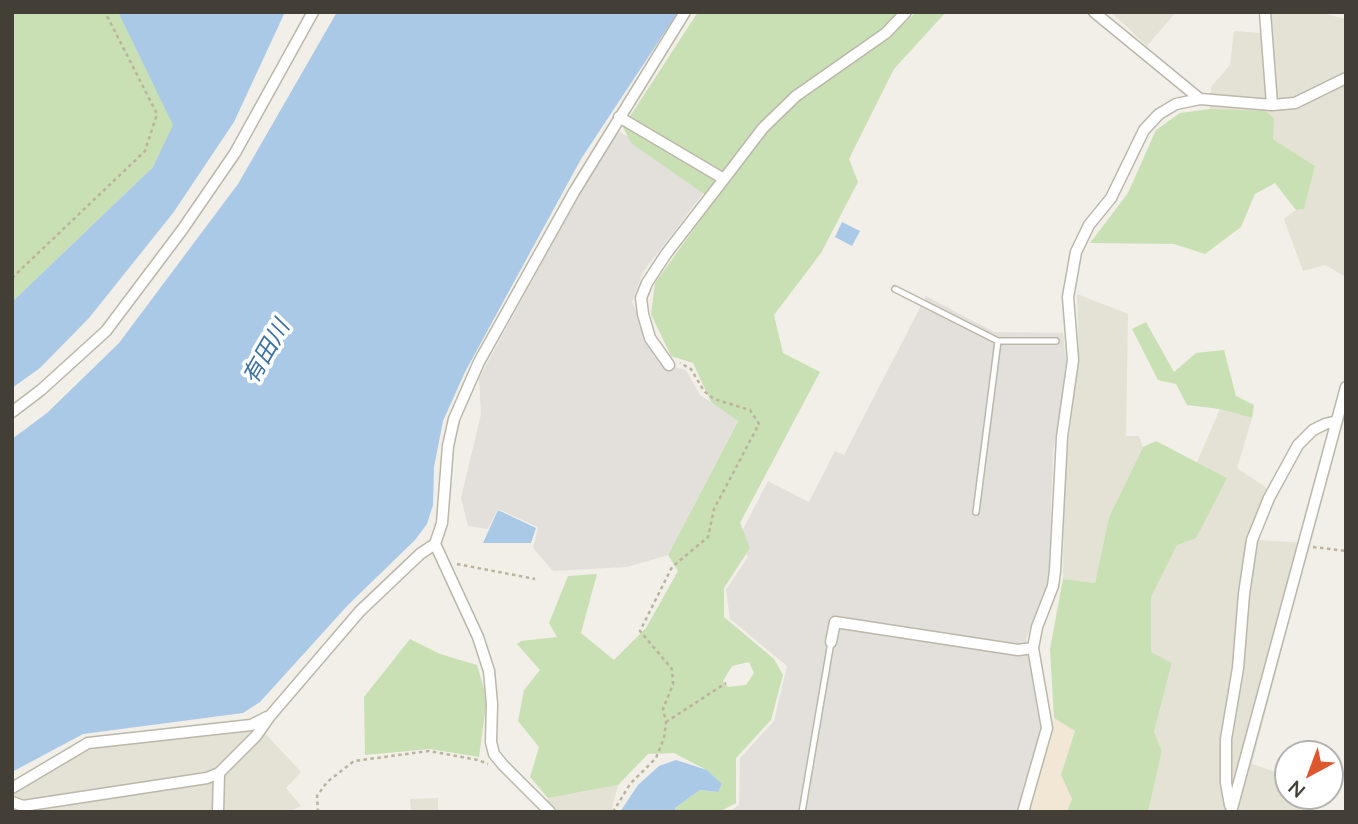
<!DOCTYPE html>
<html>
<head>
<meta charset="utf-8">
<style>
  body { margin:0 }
  #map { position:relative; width:1358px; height:824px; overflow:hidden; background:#f1efe7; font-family:Lato,sans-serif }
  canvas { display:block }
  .frame { position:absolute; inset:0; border:14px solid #433f36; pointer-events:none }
  .north { position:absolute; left:1274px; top:740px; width:70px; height:70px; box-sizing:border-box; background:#fff; border:2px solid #b4b2af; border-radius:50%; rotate:221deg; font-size:19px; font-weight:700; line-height:28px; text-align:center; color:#433f36 }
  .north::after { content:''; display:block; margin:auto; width:24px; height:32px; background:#df572f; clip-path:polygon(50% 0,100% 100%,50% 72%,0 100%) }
</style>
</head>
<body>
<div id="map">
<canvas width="1358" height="824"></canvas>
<div class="frame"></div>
<div class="north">N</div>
</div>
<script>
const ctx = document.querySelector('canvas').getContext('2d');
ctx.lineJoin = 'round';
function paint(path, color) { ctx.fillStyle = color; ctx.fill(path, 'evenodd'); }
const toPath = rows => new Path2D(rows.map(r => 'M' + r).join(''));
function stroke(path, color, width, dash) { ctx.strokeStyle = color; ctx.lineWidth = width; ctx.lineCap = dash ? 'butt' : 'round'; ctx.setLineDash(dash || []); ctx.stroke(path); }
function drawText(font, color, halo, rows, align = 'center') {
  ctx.font = font + ' Lato,"Noto Sans JP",sans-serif'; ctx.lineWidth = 7; ctx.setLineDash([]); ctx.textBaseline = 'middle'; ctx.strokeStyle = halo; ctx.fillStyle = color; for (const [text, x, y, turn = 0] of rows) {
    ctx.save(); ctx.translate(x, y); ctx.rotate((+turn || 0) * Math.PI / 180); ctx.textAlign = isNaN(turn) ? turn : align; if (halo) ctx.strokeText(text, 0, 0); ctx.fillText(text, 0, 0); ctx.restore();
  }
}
const residential = toPath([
  [1114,12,1176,12,1147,46,1113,14],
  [1261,12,1317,12,1346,19,1346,277,1325,265,1303,271,1284,219,1296,210,1304,209,1315,166,1273,139,1265,112,1210,109,1211,87,1230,65,1234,31,1261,33],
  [1077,294,1128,314,1126,436,1139,436,1143,447,1109,517,1095,583,1063,579,1064,481,1079,354],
  [1220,409,1252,418,1237,468,1274,493,1257,540,1309,543,1252,764,1288,776,1288,796,1301,796,1300,812,1148,812,1162,751,1154,732,1172,664,1151,652,1151,597,1177,545,1227,478,1197,462],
  [261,729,301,772,286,788,301,806,289,812,12,812,12,790,93,746],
  [618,785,611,812,541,812,548,798],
  [438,798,438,812,411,812,410,799]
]);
const commercial = toPath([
  [1054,718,1075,731,1061,775,1072,799,1067,812,1026,812]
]);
const industrial = toPath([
  [618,131,711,183,643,272,632,302,659,363,686,370,700,395,738,420,668,555,627,567,553,571,533,548,538,527,498,509,488,529,468,526,461,498,481,414,479,378,582,190],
  [926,296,994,332,1063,333,1067,369,1053,452,1049,580,1026,639,1044,726,1019,812,728,812,739,805,740,758,774,721,787,666,730,619,726,590,748,557,740,535,768,481,809,502,835,451,844,455]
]);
const green = toPath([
  [12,12,118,12,174,125,153,167,12,302],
  [698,12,894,12,904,24,916,12,946,12,894,69,849,159,858,182,821,253,774,315,783,353,820,372,740,523,750,548,724,588,724,617,774,659,783,675,771,720,736,758,736,803,719,812,675,812,675,808,700,790,718,792,722,784,707,770,674,753,648,754,618,785,548,798,530,777,539,747,518,721,524,690,540,670,517,644,521,641,557,637,549,623,568,576,597,574,581,633,614,660,646,628,678,571,668,555,738,421,711,402,693,363,671,356,651,314,655,283,714,201,631,143,623,127],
  [749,662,754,673,746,685,728,687,723,681,732,666],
  [1210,109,1265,111,1274,118,1273,139,1315,166,1304,209,1296,210,1275,183,1255,194,1241,227,1205,254,1174,244,1090,243,1128,193,1156,130,1180,113],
  [1146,322,1174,372,1196,353,1224,350,1236,396,1254,405,1252,418,1220,409,1187,405,1176,384,1158,380,1132,329],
  [1156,441,1227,478,1196,538,1177,545,1151,597,1151,652,1172,663,1154,732,1162,751,1148,812,1067,812,1072,799,1061,775,1075,731,1054,718,1050,649,1063,579,1095,583,1109,517,1143,447],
  [410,639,440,654,477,665,487,699,479,757,430,749,365,755,364,697]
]);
const water = toPath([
  [118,12,285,12,234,122,173,213,89,318,40,368,12,388,12,302,153,167,173,125],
  [337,12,678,12,581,159,465,372,443,421,434,467,433,505,427,524,415,540,348,605,260,702,243,713,83,734,12,772,12,439,47,413,119,343,238,184],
  [842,222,860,231,852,246,835,237],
  [498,510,536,528,531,543,483,543],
  [676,760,707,770,722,784,718,792,700,790,675,808,675,812,620,812,638,785,659,766]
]);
const path = toPath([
  [12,278,145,151,157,114,105,12],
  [1313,547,1346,551],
  [457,564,535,579],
  [666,722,726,683],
  [318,812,317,796,327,782,354,761,429,751,478,760,488,764],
  [613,812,630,784,656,758,664,738,666,722,663,709,673,684,672,669,640,631,672,567,708,537,714,509,759,424,750,410,714,399,704,391,691,369,680,363]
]);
const service = toPath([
  [895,289,998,341,1056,341],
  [976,512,998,341],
  [802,812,831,642]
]);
const minor = toPath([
  [1094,12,1200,99,1272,105,1295,103,1346,78],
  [1265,12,1272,105],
  [619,117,724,179,763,128,796,96,886,33,906,12],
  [669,365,650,338,643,314,641,298,647,283,666,254,724,179],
  [12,412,41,390,106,331,182,230,235,153,313,12],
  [435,544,478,637,489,671,492,704,491,742,494,754,503,765,550,812],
  [831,642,835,622,1018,650,1033,648],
  [12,788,88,743,251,725,267,717],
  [12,802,23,806,207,778,219,773,256,736,270,716,360,611,420,554,435,544,442,523,448,446,454,419,479,362,574,192,685,12],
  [1230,805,1226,783,1226,739,1238,668,1244,594,1252,540,1269,498,1298,445,1313,430,1325,424,1337,421],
  [218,812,219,773],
  [1023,812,1047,728,1033,648,1037,627,1053,586,1055,571,1062,437,1073,360,1068,297,1076,252,1089,225,1111,198,1144,130,1159,114,1176,104,1200,99],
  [1231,812,1346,387]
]);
const waterNames = [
  ["有田川",266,352,-60]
];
paint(residential, '#e4e1d5');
paint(commercial, '#f1e7d4');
paint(industrial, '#e3e0db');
paint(green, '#c9e0b4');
paint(water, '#aac9e7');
stroke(service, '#bbb7aa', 8);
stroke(minor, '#bbb7aa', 13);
stroke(path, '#bbb39d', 2.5, [3.5, 3.5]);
stroke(service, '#fff', 5);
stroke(minor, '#fff', 10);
drawText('italic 23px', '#3d70a1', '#fff', waterNames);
</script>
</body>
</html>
